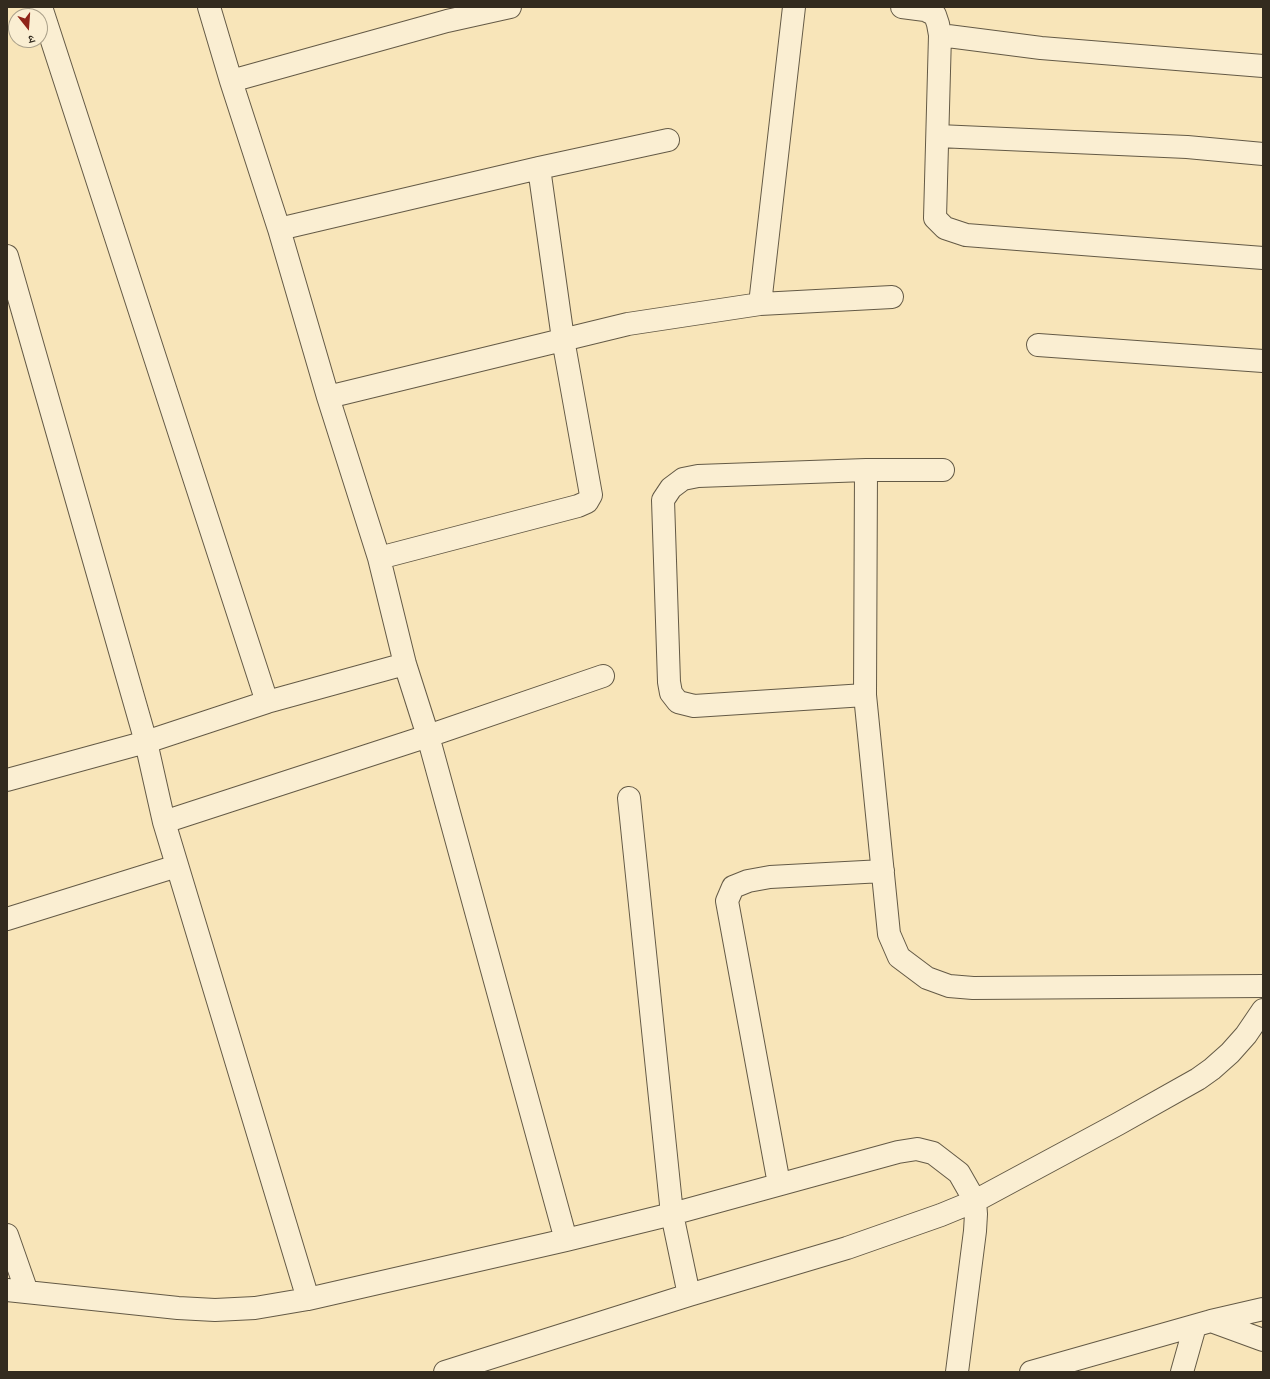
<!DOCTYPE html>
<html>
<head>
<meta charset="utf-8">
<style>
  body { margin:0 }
  #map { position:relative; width:1270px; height:1379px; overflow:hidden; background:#f8e5b9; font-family:Cardo,"Noto Serif Devanagari",serif }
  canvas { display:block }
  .frame { position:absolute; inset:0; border:8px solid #332b1f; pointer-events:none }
  .north { position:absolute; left:8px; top:8px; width:40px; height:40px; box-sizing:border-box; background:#faeed2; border:1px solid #aaa08a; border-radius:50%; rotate:163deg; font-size:11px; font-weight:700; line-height:16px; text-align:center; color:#332b1f }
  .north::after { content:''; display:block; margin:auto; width:14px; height:18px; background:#8f2418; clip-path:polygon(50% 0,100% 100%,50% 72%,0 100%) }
</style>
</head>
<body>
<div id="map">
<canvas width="1270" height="1379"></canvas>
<div class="frame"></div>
<div class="north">उ</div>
</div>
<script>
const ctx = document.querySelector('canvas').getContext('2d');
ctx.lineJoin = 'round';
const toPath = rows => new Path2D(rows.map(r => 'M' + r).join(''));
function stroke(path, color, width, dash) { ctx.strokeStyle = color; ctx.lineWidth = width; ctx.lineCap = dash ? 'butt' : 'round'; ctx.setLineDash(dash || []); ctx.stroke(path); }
const minor = toPath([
  [41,7,267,702],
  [209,7,231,81,279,229,328,397,379,558,405,664,428,736,566,1240],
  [902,7,925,10,935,15,938,24,940,35,935,218,945,228,966,235,1263,258],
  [940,35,1041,48,1263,66],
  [231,81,447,21,510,7],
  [938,136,1187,147,1263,154],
  [279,229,539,168,668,140],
  [7,256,146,742,164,822,308,1299],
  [760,304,794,7],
  [1038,345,1263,361],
  [328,397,628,324,760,304,892,297],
  [866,470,865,695,889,934,899,957,927,978,949,986,973,988,1263,986],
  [379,558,578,506,587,502,591,495,563,339,539,168],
  [865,695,694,706,678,702,671,693,669,682,663,500,671,488,683,479,698,476,866,470,943,470],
  [7,780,146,742,267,702,405,664],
  [629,798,672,1214,689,1295],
  [164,822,428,736,603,676],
  [7,919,177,866],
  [779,1184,727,901,733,887,748,881,770,877,883,871],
  [7,1235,27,1292],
  [7,1290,178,1308,215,1310,255,1308,308,1299,566,1240,672,1214,898,1152,917,1149,933,1153,959,1173,975,1201,976,1214,975,1231,957,1372],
  [1211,1321,1263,1340],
  [445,1372,689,1295,847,1248,941,1215,975,1201,1118,1124,1198,1079,1212,1069,1230,1053,1246,1035,1263,1010],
  [1031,1372,1211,1321,1263,1309],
  [1182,1372,1195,1326]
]);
stroke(minor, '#645a46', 24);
stroke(minor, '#faeed2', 22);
</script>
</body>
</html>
